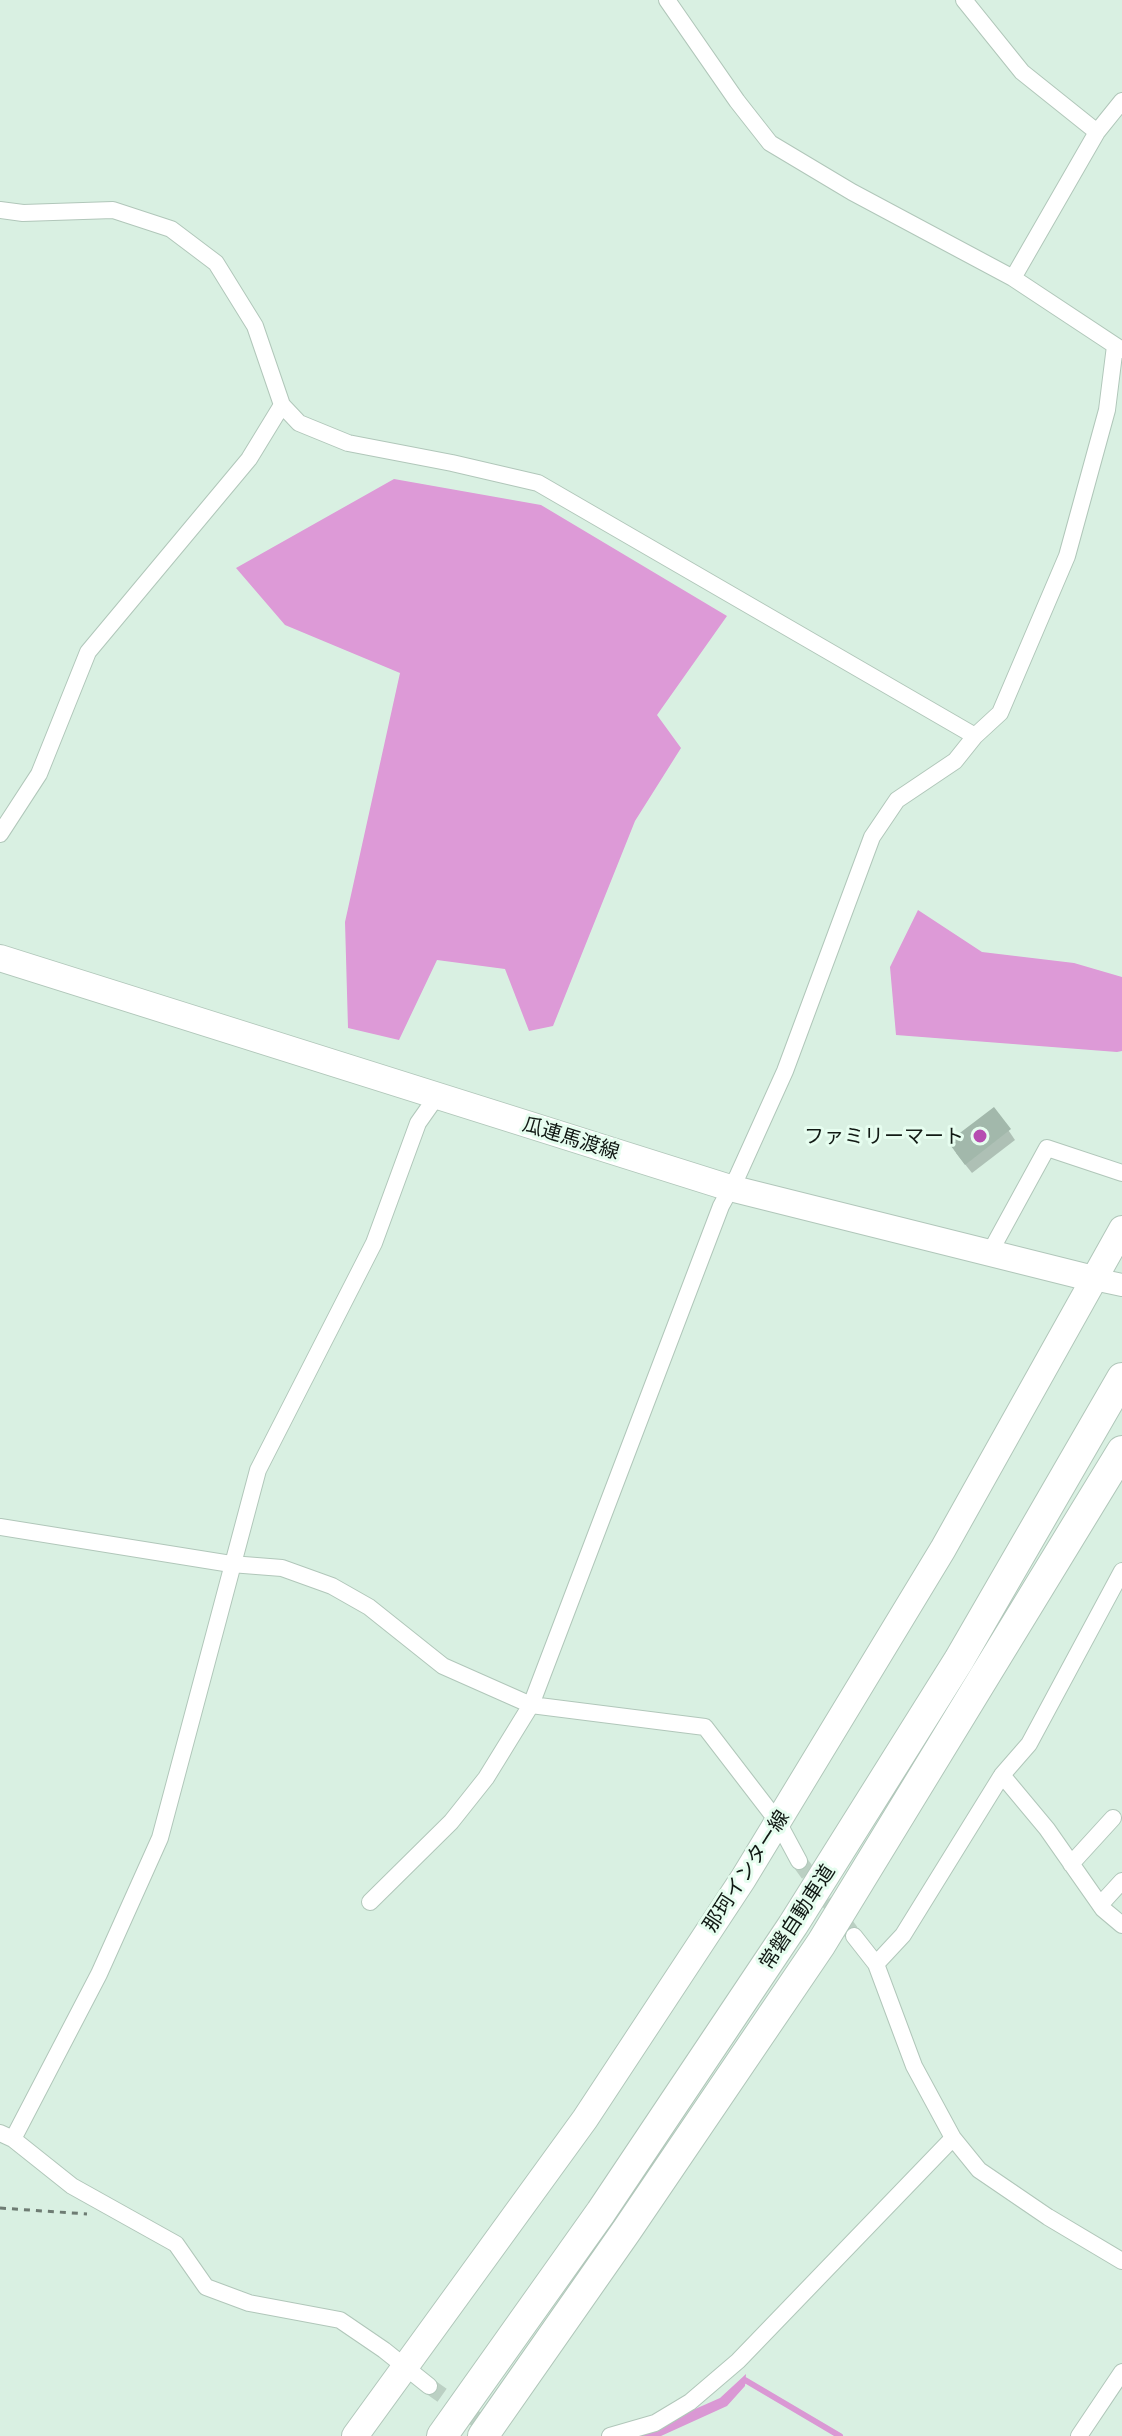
<!DOCTYPE html>
<html>
<head>
<meta charset="utf-8">
<style>
  body { margin:0 }
  canvas { display:block; background:#d9f0e2 }
</style>
</head>
<body>
<canvas width="1122" height="2436"></canvas>
<script>
const ctx = document.querySelector('canvas').getContext('2d');
ctx.lineJoin = 'round';
function paint(path, color) { ctx.fillStyle = color; ctx.fill(path, 'evenodd'); }
const toPath = rows => new Path2D(rows.map(r => 'M' + r).join(''));
function stroke(path, color, width, dash) { ctx.strokeStyle = color; ctx.lineWidth = width; ctx.lineCap = dash ? 'butt' : 'round'; ctx.setLineDash(dash || []); ctx.stroke(path); }
function drawText(font, color, halo, rows, align = 'center') {
  ctx.font = font + ' Barlow,"Noto Sans JP",sans-serif'; ctx.lineWidth = 6; ctx.setLineDash([]); ctx.textBaseline = 'middle'; ctx.strokeStyle = halo; ctx.fillStyle = color; for (const [text, x, y, turn = 0] of rows) {
    ctx.save(); ctx.translate(x, y); ctx.rotate((+turn || 0) * Math.PI / 180); ctx.textAlign = isNaN(turn) ? turn : align; if (halo) ctx.strokeText(text, 0, 0); ctx.fillText(text, 0, 0); ctx.restore();
  }
}
const forest = toPath([
  [394,479,541,505,727,616,657,715,681,748,635,821,553,1026,529,1031,505,969,437,960,399,1040,348,1028,345,922,400,673,285,625,236,568],
  [918,910,982,952,1074,963,1122,977,1122,1051,1117,1052,896,1035,890,967]
]);
const water = toPath([
  [746,2374,745,2386,727,2406,661,2436,634,2436,720,2398]
]);
const shadow = toPath([
  [994,1109,1015,1140,972,1173,956,1153]
]);
const stream = toPath([
  [741,2384,745,2380,840,2436]
]);
const building = toPath([
  [994,1107,1011,1129,965,1165,948,1142]
]);
const minorTunnel = toPath([
  [799,1861,854,1936],
  [429,2386,493,2431]
]);
const path = toPath([
  [0,2208,87,2214]
]);
const minor = toPath([
  [667,0,737,101,770,143,852,192,1013,278,1122,350],
  [964,0,1022,72,1097,132],
  [0,210,23,213,113,210,171,229,216,263,255,326,282,405,299,423,348,443,452,463,538,483,975,736],
  [1013,278,1097,132,1122,101],
  [0,834,39,774,88,652,249,459,282,405],
  [989,1254,1047,1148,1122,1173],
  [0,1527,231,1564,282,1568,332,1586,369,1607,443,1666,531,1705,705,1727,778,1822,799,1861],
  [1002,1775,1047,1829,1103,1909,1122,1925],
  [1071,1864,1113,1818],
  [370,1902,451,1822,486,1778,531,1705,721,1206,738,1175,785,1071,872,837,897,800,955,761,975,736,1000,713,1067,556,1107,410,1115,346],
  [1100,1905,1122,1881],
  [854,1936,876,1964,914,2066,953,2138,979,2170,1048,2217,1122,2261],
  [876,1964,903,1935,1002,1775,1029,1744,1122,1571],
  [0,2133,13,2139,72,2186,176,2244,206,2287,249,2303,340,2320,384,2350,429,2386],
  [13,2139,99,1974,160,1838,258,1470,374,1243,418,1123,437,1096],
  [610,2436,655,2423,690,2402,738,2361,953,2138],
  [1079,2436,1122,2372]
]);
const tertiary = toPath([
  [1094,1279,1122,1285]
]);
const primary = toPath([
  [0,958,730,1188,1094,1279],
  [355,2436,585,2119,743,1879,943,1549,1122,1229]
]);
const motorway = toPath([
  [442,2436,601,2212,793,1925,959,1660,1122,1378],
  [483,2436,627,2230,821,1944,1122,1451]
]);
const markers = [
  [980,1136,8,"#b64eb1"]
];
const poiNames = [
  ["ファミリーマート",964,1136]
];
const streetNames = [
  ["瓜連馬渡線",571,1138,17],
  ["那珂インター線",746,1871,-57],
  ["常磐自動車道",797,1917,-57]
];
paint(forest, '#dd9ad7');
paint(water, '#da98d4');
paint(shadow, '#0003');
stroke(stream, '#da98d4', 6);
paint(building, '#a2b8ab');
stroke(minorTunnel, '#bbd0c3', 16, [16, 8]);
stroke(minor, '#b1c7ba', 18);
stroke(tertiary, '#b1c7ba', 24);
stroke(primary, '#b1c7ba', 28);
stroke(motorway, '#b1c7ba', 32);
stroke(path, '#6e7c73', 3, [6, 6]);
stroke(minor, '#fff', 16);
stroke(tertiary, '#fff', 22);
stroke(primary, '#fff', 26);
stroke(motorway, '#fff', 30);
for (const [x, y, r, color] of markers) { const dot = new Path2D(); dot.arc(x, y, r, 0, 2 * Math.PI); ctx.fillStyle = color; ctx.fill(dot); stroke(dot, '#e6fdef', 3); }
drawText('20px', '#111914', '#e6fdef', poiNames, 'right');
drawText('20px', '#111914', '#e6fdef', streetNames);
</script>
</body>
</html>
